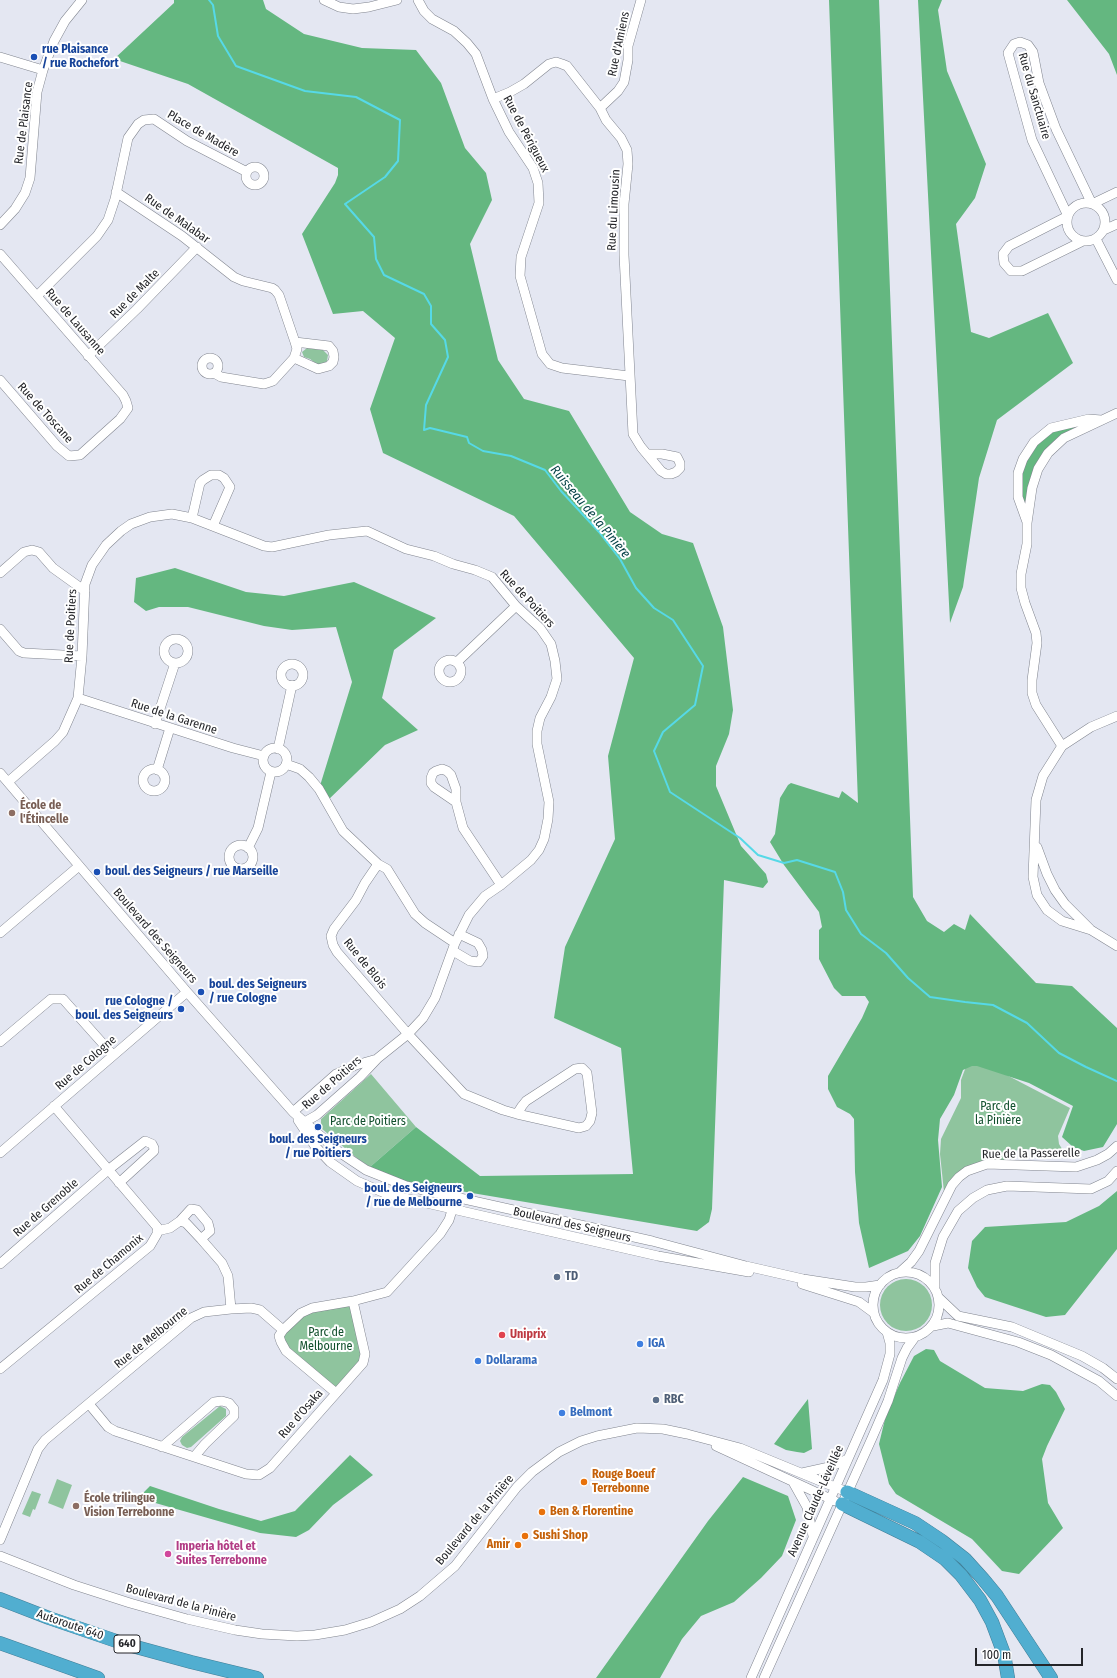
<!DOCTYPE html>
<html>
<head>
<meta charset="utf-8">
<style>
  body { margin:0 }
  #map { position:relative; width:1117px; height:1678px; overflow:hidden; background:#e4e7f2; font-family:"Fira Sans Condensed",sans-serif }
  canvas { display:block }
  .scale { position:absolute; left:975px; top:1648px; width:108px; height:18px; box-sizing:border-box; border:2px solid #242529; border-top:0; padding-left:5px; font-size:12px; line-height:14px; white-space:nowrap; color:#242529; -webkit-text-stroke:3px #fff; paint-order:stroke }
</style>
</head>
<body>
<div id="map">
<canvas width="1117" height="1678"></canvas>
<div class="scale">100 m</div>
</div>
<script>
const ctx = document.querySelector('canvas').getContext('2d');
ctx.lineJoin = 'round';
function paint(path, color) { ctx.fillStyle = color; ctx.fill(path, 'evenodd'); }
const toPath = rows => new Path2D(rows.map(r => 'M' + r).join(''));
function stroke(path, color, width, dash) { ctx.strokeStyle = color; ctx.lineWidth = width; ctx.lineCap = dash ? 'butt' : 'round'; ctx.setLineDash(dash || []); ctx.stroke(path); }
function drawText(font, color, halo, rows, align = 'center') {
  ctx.font = font + ' "Fira Sans Condensed",sans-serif'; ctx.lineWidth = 4; ctx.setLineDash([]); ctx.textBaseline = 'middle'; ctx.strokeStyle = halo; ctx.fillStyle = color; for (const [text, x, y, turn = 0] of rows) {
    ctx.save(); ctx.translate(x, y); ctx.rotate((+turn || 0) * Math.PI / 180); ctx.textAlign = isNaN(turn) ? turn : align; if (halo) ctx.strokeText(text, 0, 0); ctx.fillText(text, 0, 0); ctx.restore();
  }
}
const green = toPath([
  [307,348,323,350,328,355,327,361,325,364,318,365,310,359,304,357,302,352],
  [970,1056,1070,1108,1058,1136,1059,1144,1064,1152,1059,1151,1022,1149,1017,1150,1004,1161,979,1162,961,1171,944,1192,940,1154,941,1139,961,1098,961,1080],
  [371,1074,416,1127,370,1167,358,1159,321,1128,321,1119],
  '880 1305a26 26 0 1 1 52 0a26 26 0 1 1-52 0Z',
  [353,1301,365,1354,336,1393,281,1342,283,1330,301,1313],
  [220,1406,226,1409,226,1416,191,1447,187,1448,182,1445,180,1441,182,1437],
  [57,1479,72,1485,63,1509,48,1503],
  [32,1491,41,1494,35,1510,33,1509,30,1517,22,1514]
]);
const forest = toPath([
  [174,0,263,0,266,9,304,34,362,48,416,50,441,83,465,148,486,173,492,200,470,244,498,360,524,399,569,411,630,512,662,534,693,543,723,627,733,710,729,734,716,766,716,786,741,846,766,874,768,882,763,888,724,880,712,1209,709,1222,697,1231,401,1181,370,1167,416,1127,480,1176,633,1174,621,1048,554,1018,565,947,615,839,608,756,634,658,514,516,383,453,370,409,395,338,363,311,333,314,302,234,335,183,338,175,338,168,188,84,114,59,174,3],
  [829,0,879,0,913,897,927,921,944,932,954,924,965,930,970,914,1036,983,1072,986,1117,1028,1117,1124,1103,1147,1084,1151,1073,1147,1062,1137,1073,1106,1029,1083,977,1066,972,1066,963,1070,954,1095,940,1119,938,1140,942,1187,920,1236,908,1251,869,1268,859,1223,855,1172,854,1119,850,1114,837,1107,828,1089,828,1076,862,1018,869,1002,865,996,842,996,834,988,819,959,819,930,822,927,819,912,784,865,770,842,775,834,780,798,788,785,791,783,839,798,842,791,858,803],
  [918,0,942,0,938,10,947,71,986,164,975,198,956,224,971,332,989,338,1048,313,1073,363,997,420,979,478,963,587,950,623],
  [1067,0,1117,0,1117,75,1109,54],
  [1089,419,1064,438,1038,469,1027,523,1018,497,1023,459,1051,428],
  [175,568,246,592,284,596,354,582,436,618,394,650,382,698,418,730,385,745,326,802,319,789,352,682,336,627,292,630,264,626,188,607,159,607,146,611,134,602,136,578],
  [1117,1191,1117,1249,1065,1315,1046,1317,985,1297,977,1287,968,1268,972,1241,985,1227,1066,1222,1099,1206],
  [926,1349,934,1350,940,1361,985,1388,1023,1391,1042,1384,1050,1385,1056,1392,1065,1409,1047,1446,1042,1459,1048,1503,1063,1528,1019,1574,1002,1571,972,1539,896,1494,889,1484,879,1444,886,1415,900,1383,914,1356],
  [808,1399,812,1449,804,1453,797,1452,786,1450,774,1444],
  [350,1455,373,1475,333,1505,309,1530,296,1537,260,1533,138,1498,150,1486,219,1509,261,1521,295,1511],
  [743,1477,788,1496,796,1520,782,1556,761,1578,734,1602,701,1616,682,1639,660,1678,596,1678,708,1521]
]);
const stream = toPath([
  [209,0,213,5,218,36,236,66,305,91,356,97,400,120,398,161,385,177,345,204,374,237,376,259,384,275,424,294,431,306,431,324,445,340,448,357,426,405,424,430,430,428,467,437,469,443,483,451,511,456,545,470,561,491,599,532,620,559,636,588,654,608,673,620,703,666,695,705,663,732,654,751,670,792,740,838,758,855,784,863,797,860,835,872,843,892,846,910,861,934,886,953,908,978,930,997,965,1002,993,1005,1027,1023,1059,1053,1086,1067,1117,1081]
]);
const minor = toPath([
  [324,0,339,7,353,9,369,7,397,0],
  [418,0,424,11,432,19,454,31,467,43,476,54,493,99,509,132,533,168,538,183,539,203,521,257,520,276,542,354,550,364,562,368,629,376],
  [0,57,43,70],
  [493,99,510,92,524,84,549,64,556,62,562,64,567,66,600,108,606,120,621,138,627,150,628,164,624,204,624,255,633,434,641,447,661,471,666,474,671,474,676,472,680,468,680,463,677,457,662,454,647,454],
  [600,108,618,91,624,82,628,60,628,46,641,0],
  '246 176a9 9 0 1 1 18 0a9 9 0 1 1-18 0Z',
  [116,192,182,236,234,277,243,281,272,288,275,290,279,295,295,342,297,349,294,358,273,381,264,384,221,377,214,373],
  '1067 222a19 19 0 1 1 38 0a19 19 0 1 1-38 0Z',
  [0,225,15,209,25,193,30,178,37,92,43,70,54,41,65,21,82,0],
  [1104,230,1117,224],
  [1096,239,1117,280],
  [1083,241,1022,271,1011,271,1004,263,1003,254,1009,246,1068,216,1032,140,1008,53,1014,44,1020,42,1028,45,1033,52,1039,83,1056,129,1092,204,1117,192],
  [0,254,123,395,126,401,128,408,120,419,80,455,69,456,57,446,0,380],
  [37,296,97,236,108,220,115,199,128,138,138,124,144,120,154,119,187,141,247,172],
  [88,356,137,309,197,247],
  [294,358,318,369,329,366,333,362,334,357,333,351,329,346,295,342],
  '202 366a8 8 0 1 1 16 0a8 8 0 1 1-16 0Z',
  [192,518,200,483,203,480,211,475,219,475,224,478,230,487,213,526],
  [1027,522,1018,497,1018,473,1023,459,1034,442,1051,428,1089,419,1101,420],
  [0,573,24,552,32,550,39,552,53,568,85,591],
  [0,629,19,651,24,653,82,656],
  '164 651a12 12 0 1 1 24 0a12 12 0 1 1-24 0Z',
  '439 671a11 11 0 1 1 22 0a11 11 0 1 1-22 0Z',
  [457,662,516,606],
  '281 675a11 11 0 1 1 22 0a11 11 0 1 1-22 0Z',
  [78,698,233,748,264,756],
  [1117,716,1091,727,1062,746,1043,776,1036,800,1033,877,1037,895,1047,910,1062,921,1091,930,1117,946],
  [155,724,175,663],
  [1062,746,1036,705,1032,693,1032,680,1037,643,1036,633,1025,603,1021,588,1021,574,1027,544,1027,523,1032,488,1038,469,1048,453,1064,438,1117,413],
  '263 760a12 12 0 1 1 24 0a12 12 0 1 1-24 0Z',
  [278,749,292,685],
  [286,764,300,769,309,777,319,789,343,831,378,864,387,869,415,914,425,923,455,943],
  '143 780a11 11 0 1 1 22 0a11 11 0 1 1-22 0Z',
  [157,770,170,728],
  [0,773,187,992,293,1112,339,1152,366,1170,406,1186,652,1241,746,1266,803,1279,855,1287,866,1287,880,1285],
  [8,782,55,741,63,732,78,698,82,656,85,584,92,565,106,545,121,531,131,524,150,517,172,514,192,518,264,546,272,547,329,535,367,531,406,549,434,556,453,564,475,570,492,577,516,606,540,628,551,644,555,661,557,679,551,697,540,718,537,731,537,744,549,802,548,819,544,839,539,850,531,860,501,885,485,896,469,915,455,943,435,998,423,1018,408,1034,378,1058,360,1077,317,1115,301,1124],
  [456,802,434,787,431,783,431,778,433,773,436,771,442,769,447,771,451,775,456,789,456,802,463,828,501,885],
  '229 857a12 12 0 1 1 24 0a12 12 0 1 1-24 0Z',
  [1037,847,1047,874,1055,890,1065,904,1090,929],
  [248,848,258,828,271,772],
  [378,864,365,883,356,900,334,929,331,936,333,945,337,952,408,1034,464,1094,503,1110,517,1114,579,1128,586,1126,590,1121,592,1113,587,1073,582,1068,575,1069,526,1101,522,1106,517,1114],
  [0,933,79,866],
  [453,951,470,961,479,962,483,956,482,950,478,943,459,934],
  [0,1042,51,999,63,999,113,1055],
  [293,1112,336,1074,356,1065,377,1059],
  [298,1120,315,1146,330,1162,357,1181,387,1194,658,1256,749,1272],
  [0,1153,187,992],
  [180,1221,191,1209,197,1210,208,1223,210,1231,201,1239],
  [157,1231,170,1228,180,1221,186,1223,201,1239,222,1263,228,1276,231,1309],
  [0,1264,108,1170,145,1141,152,1144,154,1148,154,1151,119,1183],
  '873 1305a33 33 0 1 1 66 0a33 33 0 1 1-66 0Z',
  [900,1272,911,1262,919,1251,952,1185,959,1177,967,1171,987,1164,1076,1167,1097,1160,1108,1154,1117,1146],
  [802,1284,859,1302,874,1313],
  [935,1287,935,1263,943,1237,958,1211,973,1198,987,1190,1007,1186,1091,1189,1108,1181,1117,1171],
  [939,1298,958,1316,1012,1327,1053,1344,1082,1356,1103,1368,1117,1379],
  [933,1326,948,1323,1018,1342,1051,1355,1099,1381,1117,1396],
  [283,1330,279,1336,281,1342,286,1351,336,1393],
  [0,1369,150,1246,157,1234,158,1228,153,1222,54,1106],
  [89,1404,108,1427,115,1431,246,1474,259,1475,270,1468,363,1363,365,1354,353,1301],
  [716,1446,835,1501],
  [162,1447,214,1402,222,1401,229,1403,234,1409,234,1416,205,1444,194,1457],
  [802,1473,829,1467,848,1459],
  [793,1482,807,1507,813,1536],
  [0,1540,38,1449,45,1440,191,1318,204,1312,231,1309,251,1308,260,1310,283,1330,301,1313,312,1308,353,1301,387,1292,440,1234,449,1220,456,1197],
  [0,1556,74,1585,130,1603,187,1619,235,1630,262,1634,297,1636,315,1635,345,1630,371,1622,400,1609,420,1596,455,1566,517,1487,532,1472,559,1452,581,1441,597,1436,637,1428,663,1429,687,1434,740,1448,847,1492],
  [751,1678,883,1380,890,1354,890,1343,887,1332],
  [764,1678,872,1438,888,1401,902,1358,907,1348,915,1337]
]);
const highway = toPath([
  [847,1492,915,1523,942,1541,965,1559,983,1579,997,1596,1051,1678],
  [842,1504,920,1542,945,1559,961,1575,980,1600,992,1622,1004,1654,1008,1678],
  [0,1599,49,1618,125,1644,191,1662,257,1678],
  [0,1643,98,1678]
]);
const markers = [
  [34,57,4,"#1a4fb4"],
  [12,813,4,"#8d6e63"],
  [97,872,4,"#1a4fb4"],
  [201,992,4,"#1a4fb4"],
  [181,1009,4,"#1a4fb4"],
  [318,1127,4,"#1a4fb4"],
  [470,1196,4,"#1a4fb4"],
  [557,1277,4,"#5c6f8a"],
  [502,1335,4,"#e0444e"],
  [640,1344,4,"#3f7fe0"],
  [478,1361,4,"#3f7fe0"],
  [656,1400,4,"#5c6f8a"],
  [562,1413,4,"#3f7fe0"],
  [584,1482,4,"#e8710a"],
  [76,1506,4,"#8d6e63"],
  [542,1512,4,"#e8710a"],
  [525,1536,4,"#e8710a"],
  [518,1545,4,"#e8710a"],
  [168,1554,4,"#d1479c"]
];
const shields = [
  [127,1644,26]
];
const shieldNames = [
  ["640",127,1644]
];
const streetNames = [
  ["Rue d'Amiens",619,44,-78],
  ["Rue du Sanctuaire",1034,96,74],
  ["Rue de Plaisance",24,123,-83],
  ["Place de Madère",203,134,30],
  ["Rue de Périgueux",526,134,62],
  ["Rue du Limousin",614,210,-87],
  ["Rue de Malabar",177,219,35],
  ["Rue de Malte",135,294,-45],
  ["Rue de Lausanne",75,322,49],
  ["Rue de Toscane",45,413,48],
  ["Rue de Poitiers",527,599,47],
  ["Rue de Poitiers",71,626,-87],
  ["Rue de la Garenne",174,717,18],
  ["Boulevard des Seigneurs",155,936,49],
  ["Rue de Blois",365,964,51],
  ["Rue de Cologne",86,1063,-41],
  ["Rue de Poitiers",332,1083,-41],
  ["Rue de la Passerelle",1031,1154,-1],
  ["Rue de Grenoble",46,1208,-41],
  ["Boulevard des Seigneurs",572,1225,13],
  ["Rue de Chamonix",109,1264,-40],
  ["Rue de Melbourne",151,1338,-39],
  ["Rue d'Osaka",301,1414,-49],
  ["Avenue Claude-Léveillée",816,1501,-66],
  ["Boulevard de la Pinière",475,1520,-50],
  ["Boulevard de la Pinière",181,1603,15],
  ["Autoroute 640",70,1625,19]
];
const transitNames = [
  ["rue Plaisance",42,50],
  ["/ rue Rochefort",42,64],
  ["boul. des Seigneurs / rue Marseille",105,872],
  ["boul. des Seigneurs",209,985],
  ["/ rue Cologne",209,999],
  ["rue Cologne /",173,1002,"right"],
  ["boul. des Seigneurs",173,1016,"right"],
  ["boul. des Seigneurs",318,1140,"center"],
  ["/ rue Poitiers",318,1154,"center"],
  ["boul. des Seigneurs",462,1189,"right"],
  ["/ rue de Melbourne",462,1203,"right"]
];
const educationNames = [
  ["École de",20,806],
  ["l'Étincelle",20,820],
  ["École trilingue",84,1499],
  ["Vision Terrebonne",84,1513]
];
const parkNames = [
  ["Parc de",998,1107],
  ["la Pinière",998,1121],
  ["Parc de Poitiers",368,1122],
  ["Parc de",326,1333],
  ["Melbourne",326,1347]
];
const serviceNames = [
  ["TD",565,1277],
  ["RBC",664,1400]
];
const healthNames = [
  ["Uniprix",510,1335]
];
const shopNames = [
  ["IGA",648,1344],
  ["Dollarama",486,1361],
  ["Belmont",570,1413]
];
const foodNames = [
  ["Rouge Boeuf",592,1475],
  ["Terrebonne",592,1489],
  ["Ben & Florentine",550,1512],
  ["Sushi Shop",533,1536],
  ["Amir",510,1545,"right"]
];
const hotelNames = [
  ["Imperia hôtel et",176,1547],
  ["Suites Terrebonne",176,1561]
];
const waterNames = [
  ["Ruisseau de la Pinière",590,512,50]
];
paint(green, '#8fc49e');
paint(forest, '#64b780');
stroke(stream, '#56d9e7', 2);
stroke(minor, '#81858f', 10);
stroke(highway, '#417e96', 14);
stroke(minor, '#fff', 9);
stroke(highway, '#51aed0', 13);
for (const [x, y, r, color] of markers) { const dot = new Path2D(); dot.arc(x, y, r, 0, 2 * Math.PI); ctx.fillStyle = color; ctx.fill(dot); stroke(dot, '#fff', 1.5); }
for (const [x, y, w] of shields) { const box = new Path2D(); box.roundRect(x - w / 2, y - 9, w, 18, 3); ctx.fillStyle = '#fff'; ctx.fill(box); stroke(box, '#242529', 1); }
drawText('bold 11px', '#242529', null, shieldNames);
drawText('12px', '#242529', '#fff', streetNames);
drawText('bold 12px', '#164399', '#fff', transitNames, 'left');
drawText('bold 12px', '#785e54', '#fff', educationNames, 'left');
drawText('12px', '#114f2c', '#fff', parkNames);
drawText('bold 12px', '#4e5e75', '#fff', serviceNames, 'left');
drawText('bold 12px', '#be3a42', '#fff', healthNames, 'left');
drawText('bold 12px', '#366cbe', '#fff', shopNames, 'left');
drawText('bold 12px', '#c56008', '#fff', foodNames, 'left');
drawText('bold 12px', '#b23c85', '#fff', hotelNames, 'left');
drawText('italic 13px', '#003e43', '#fff', waterNames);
</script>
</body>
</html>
